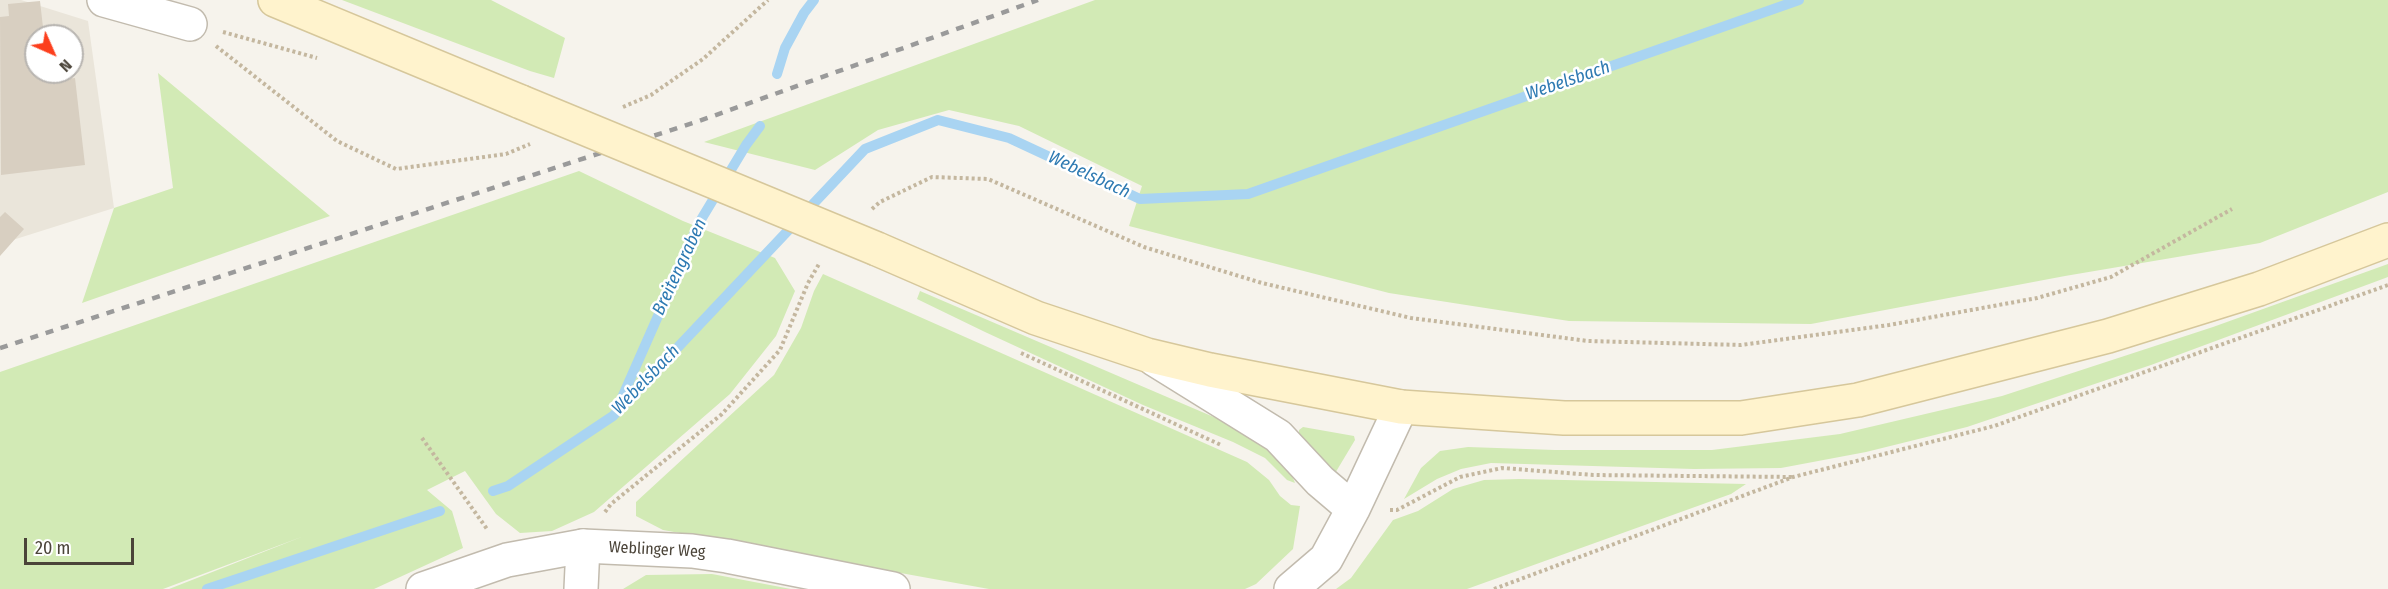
<!DOCTYPE html>
<html>
<head>
<meta charset="utf-8">
<style>
  body { margin:0 }
  #map { position:relative; width:2388px; height:589px; overflow:hidden; background:#f6f3ec; font-family:"Fira Sans Condensed",sans-serif }
  canvas { display:block }
  .north { position:absolute; left:24px; top:24px; width:60px; height:60px; box-sizing:border-box; background:#fff; border:2px solid #b7b4b0; border-radius:50%; rotate:135deg; font-size:16px; font-weight:700; line-height:24px; text-align:center; color:#4b4439 }
  .north::after { content:''; display:block; margin:auto; width:21px; height:27px; background:#fc3f1d; clip-path:polygon(50% 0,100% 100%,50% 72%,0 100%) }
  .scale { position:absolute; left:24px; top:538px; width:110px; height:27px; box-sizing:border-box; border:3px solid #4b4439; border-top:0; padding-left:8px; font-size:18px; line-height:21px; white-space:nowrap; color:#4b4439; -webkit-text-stroke:4px #fff; paint-order:stroke }
</style>
</head>
<body>
<div id="map">
<canvas width="2388" height="589"></canvas>
<div class="north">N</div>
<div class="scale">20 m</div>
</div>
<script>
const ctx = document.querySelector('canvas').getContext('2d');
ctx.lineJoin = 'round';
function paint(path, color) { ctx.fillStyle = color; ctx.fill(path, 'evenodd'); }
const toPath = rows => new Path2D(rows.map(r => 'M' + r).join(''));
function stroke(path, color, width, dash) { ctx.strokeStyle = color; ctx.lineWidth = width; ctx.lineCap = dash ? 'butt' : 'round'; ctx.setLineDash(dash || []); ctx.stroke(path); }
function drawText(font, color, halo, rows, align = 'center') {
  ctx.font = font + ' "Fira Sans Condensed",sans-serif'; ctx.lineWidth = 5; ctx.setLineDash([]); ctx.textBaseline = 'middle'; ctx.strokeStyle = halo; ctx.fillStyle = color; for (const [text, x, y, turn = 0] of rows) {
    ctx.save(); ctx.translate(x, y); ctx.rotate((+turn || 0) * Math.PI / 180); ctx.textAlign = isNaN(turn) ? turn : align; if (halo) ctx.strokeText(text, 0, 0); ctx.fillText(text, 0, 0); ctx.restore();
  }
}
const residential = toPath([
  [0,0,21,0,88,21,114,208,0,244],
  [36,36,72,36,72,72,36,72]
]);
const green = toPath([
  [342,0,491,0,565,38,554,78,530,71],
  [1095,0,2388,0,2388,192,2260,243,2065,276,1811,324,1569,321,1389,293,1129,226,1142,186,1019,126,949,110,878,130,815,170,704,142],
  [158,73,330,216,82,303,114,208,173,188],
  [579,171,683,221,775,258,795,291,776,336,730,394,594,512,552,531,520,533,496,514,465,471,427,490,452,511,463,548,374,589,169,589,304,536,163,589,0,589,0,372],
  [2388,264,2388,277,2151,365,1967,427,1866,452,1781,468,1694,469,1491,463,1461,469,1437,479,1404,499,1421,468,1440,451,1468,447,1555,450,1712,450,1840,434,2002,396,2213,327],
  [823,274,1247,462,1269,480,1280,496,1291,505,1300,506,1293,549,1256,584,1245,589,989,589,663,530,636,516,636,502,774,375,801,328,814,291],
  [920,291,1258,436,1291,473,1295,483,1287,480,1265,458,1233,442,1143,405,985,332,917,299],
  [1303,427,1354,436,1355,440,1331,480,1299,435,1299,430],
  [1519,479,1746,484,1731,494,1467,589,1336,589,1351,578,1393,520,1418,511,1453,489,1484,480],
  [712,574,791,589,623,589,646,575]
]);
const stream = toPath([
  [777,74,785,48,804,13,814,0],
  [617,409,699,223,746,145,760,126],
  [493,491,508,486,613,416,865,149,938,120,1009,138,1140,199,1248,194,1799,0],
  [207,589,440,511]
]);
const building = toPath([
  [40,1,44,36,36,36,36,72,48,72,49,81,75,78,85,165,1,175,0,17,9,16,8,4],
  [5,212,24,229,0,256,0,217]
]);
const path = toPath([
  [223,32,317,58],
  [216,46,337,141,396,169,506,154,530,144],
  [623,107,651,95,703,59,768,0],
  [872,209,880,202,932,177,988,179,1144,247,1262,283,1411,318,1588,341,1741,345,1889,325,2037,298,2111,277,2232,209],
  [1021,353,1221,445],
  [422,438,487,529],
  [1390,510,1397,510,1460,477,1502,468,1593,475,1793,477],
  [605,512,611,504,722,414,780,350,808,283,819,264],
  [1494,589,1793,477,1994,426,2388,285]
]);
const minor = toPath([
  [104,0,190,24],
  [581,589,583,546]
]);
const tertiary = toPath([
  [1154,359,1278,436,1320,481,1353,509],
  [423,589,507,560,583,546,692,551,727,556,893,589],
  [1291,589,1326,559,1353,509,1401,407]
]);
const secondary = toPath([
  [275,0,521,102],
  [877,249,1036,318,1147,355,1210,370,1401,407,1564,418,1741,418,1858,400,2108,336,2259,289,2388,240]
]);
const rail = toPath([
  [0,348,699,121,1038,0]
]);
const secondaryBridge = toPath([
  [521,102,877,249]
]);
const streetNames = [
  ["Weblinger Weg",657,550,3]
];
const waterNames = [
  ["Webelsbach",1568,81,-19],
  ["Webelsbach",1089,175,25],
  ["Breitengraben",680,267,-65],
  ["Webelsbach",646,380,-46]
];
paint(residential, '#eae5da');
paint(green, '#d2eab5');
stroke(stream, '#a9d4f2', 10);
paint(building, '#d8cfc1');
stroke(minor, '#c2bbae', 36);
stroke(tertiary, '#c2bbae', 36);
stroke(secondary, '#d6c79b', 36);
stroke(path, '#c4b79f', 4, [3, 3]);
stroke(minor, '#fff', 33);
stroke(tertiary, '#fff', 33);
stroke(secondary, '#fff3cd', 33);
stroke(rail, '#9a9a9a', 4.5, [8, 8]);
stroke(secondaryBridge, '#d6c79b', 36, []);
stroke(secondaryBridge, '#fff3cd', 33);
drawText('16px', '#4b4439', '#fff', streetNames);
drawText('italic 18px', '#2e7ab2', '#fff', waterNames);
</script>
</body>
</html>
